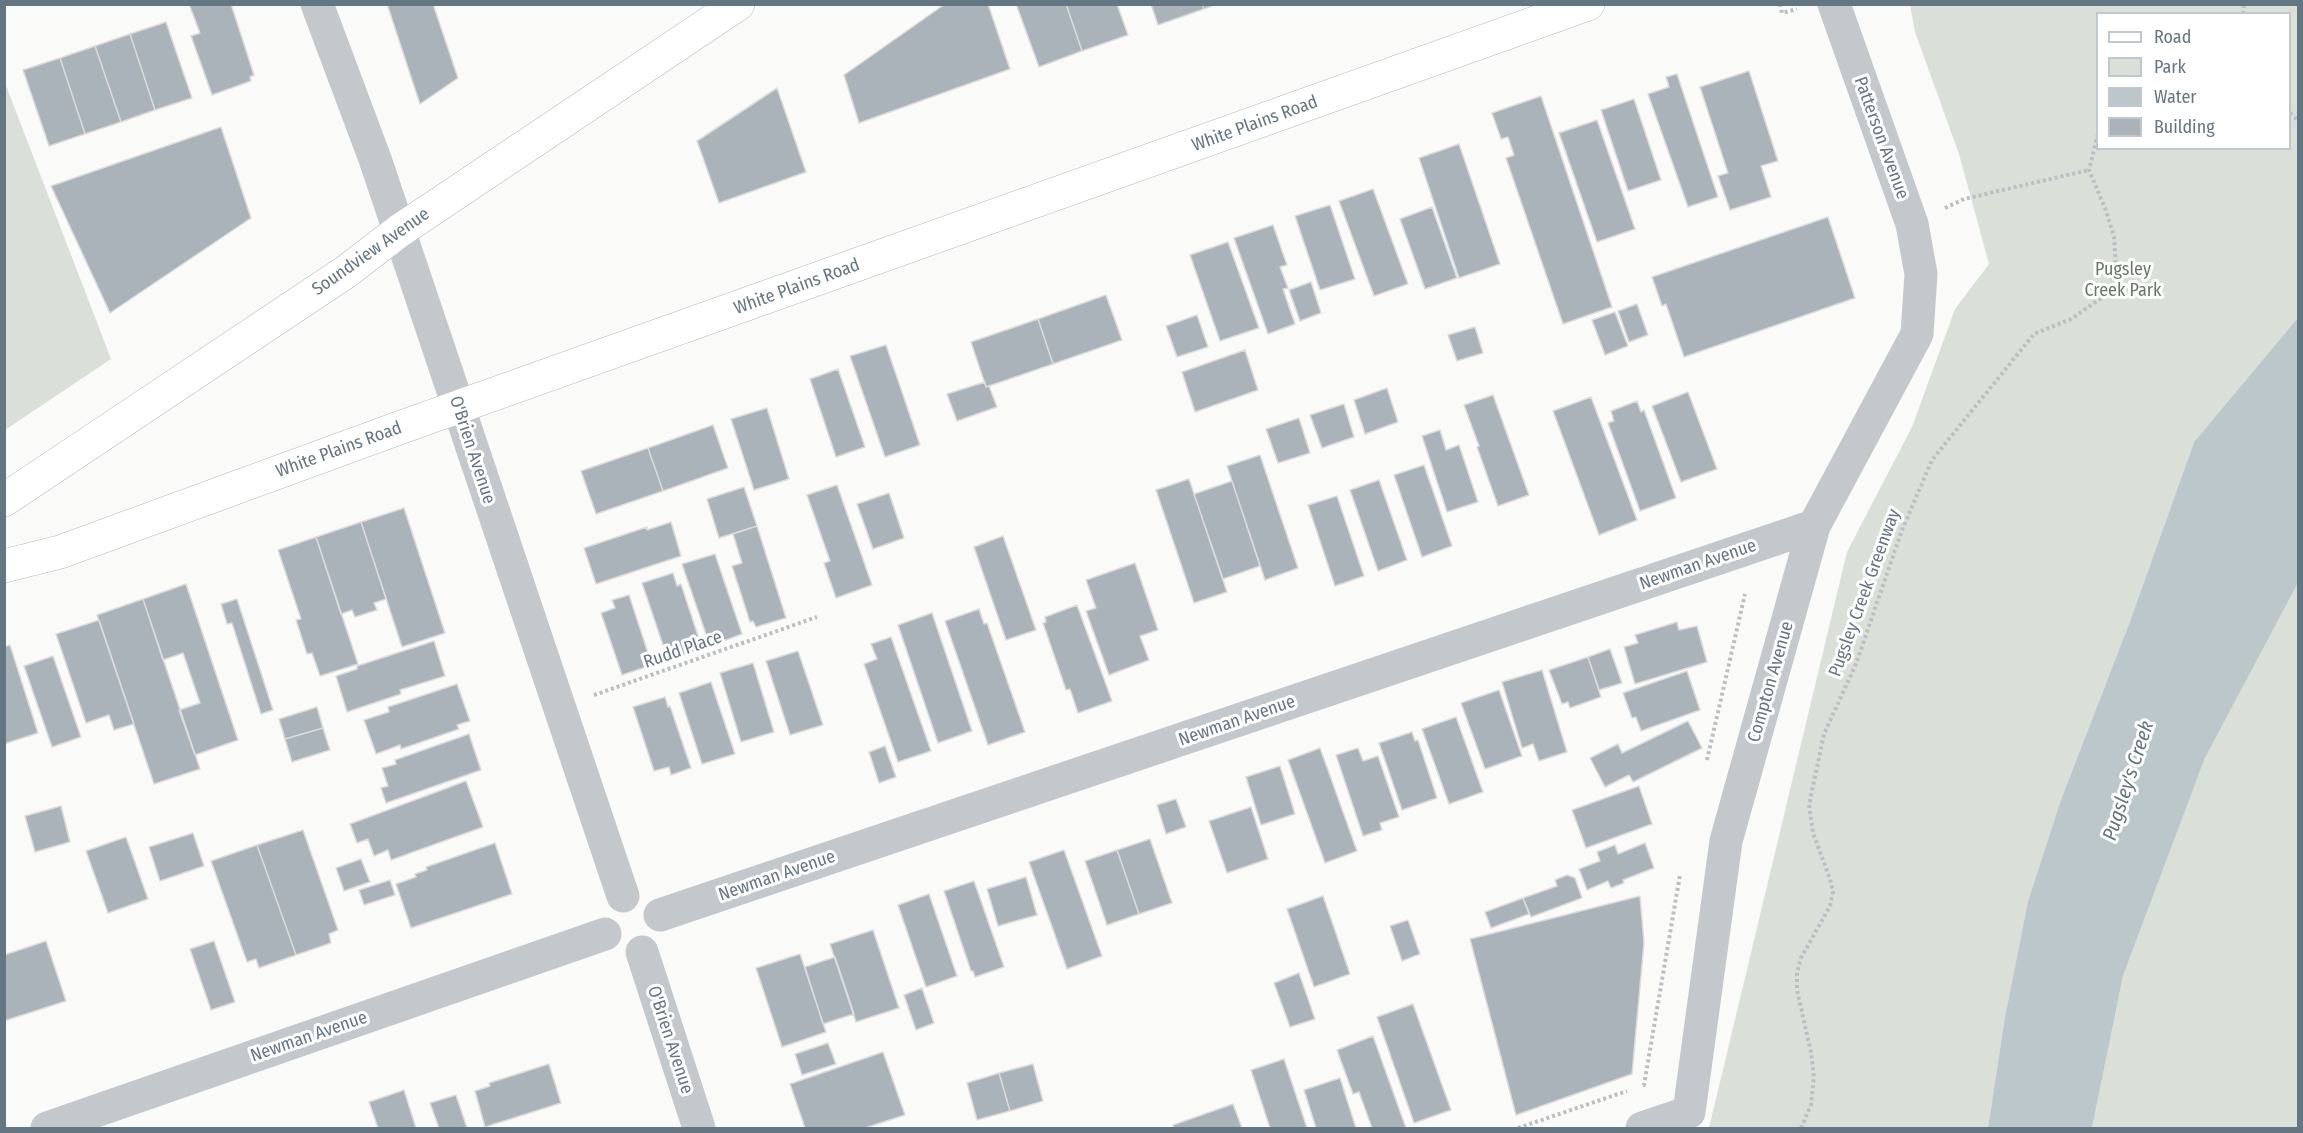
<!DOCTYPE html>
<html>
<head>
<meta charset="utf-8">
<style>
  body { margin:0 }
  #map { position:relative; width:2303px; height:1133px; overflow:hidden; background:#fafaf8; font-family:"Fira Sans Condensed",sans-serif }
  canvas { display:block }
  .frame { position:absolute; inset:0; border:6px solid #657683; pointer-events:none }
  .legend { position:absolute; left:2096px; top:12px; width:195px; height:138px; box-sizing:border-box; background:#fff; border:2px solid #c1c8cd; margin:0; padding:8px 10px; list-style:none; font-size:18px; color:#657683 }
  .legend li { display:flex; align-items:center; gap:12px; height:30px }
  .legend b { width:30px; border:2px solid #c1c8cd }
</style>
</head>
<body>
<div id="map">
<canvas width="2303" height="1133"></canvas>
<div class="frame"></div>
<ul class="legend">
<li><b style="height:8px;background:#fff"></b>Road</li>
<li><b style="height:16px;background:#dadfd7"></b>Park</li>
<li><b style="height:16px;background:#bbc7cb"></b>Water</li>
<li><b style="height:16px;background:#aab3b9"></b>Building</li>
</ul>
</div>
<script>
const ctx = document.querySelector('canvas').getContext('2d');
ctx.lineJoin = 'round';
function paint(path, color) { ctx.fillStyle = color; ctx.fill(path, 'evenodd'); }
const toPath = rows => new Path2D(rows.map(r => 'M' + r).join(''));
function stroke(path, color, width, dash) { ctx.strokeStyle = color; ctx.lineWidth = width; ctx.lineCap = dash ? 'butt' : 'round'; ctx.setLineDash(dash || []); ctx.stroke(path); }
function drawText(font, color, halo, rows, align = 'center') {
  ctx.font = font + ' "Fira Sans Condensed",sans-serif'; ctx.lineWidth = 6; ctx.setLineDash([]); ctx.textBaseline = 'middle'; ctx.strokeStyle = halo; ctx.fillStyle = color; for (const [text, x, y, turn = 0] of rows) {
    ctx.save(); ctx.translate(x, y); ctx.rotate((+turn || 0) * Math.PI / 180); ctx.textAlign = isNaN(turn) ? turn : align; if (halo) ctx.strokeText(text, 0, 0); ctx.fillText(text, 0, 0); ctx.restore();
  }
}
const green = toPath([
  [1910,5,2298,5,2298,321,2296,320,2194,442,2129,624,2062,797,2004,1023,1988,1128,1709,1128,1847,552,1912,427,1955,309,1989,264,1959,154,1915,32],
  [2098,14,2290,14,2290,148,2098,148],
  [5,83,111,359,5,430,4,430],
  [2298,583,2298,1128,2092,1128,2123,976,2205,758]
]);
const water = toPath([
  [2296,320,2298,321,2298,583,2205,758,2123,976,2092,1128,1988,1128,2004,1023,2028,902,2062,797,2129,624,2194,442]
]);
const building = toPath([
  [189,4,231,4,254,75,250,77,251,81,212,95,191,36,200,33,189,4],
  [387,4,433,4,458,78,420,104,387,4],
  [945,4,988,4,1010,69,859,123,844,75,945,4],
  [1016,4,1066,4,1082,51,1039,67,1016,4],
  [1066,4,1117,4,1128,35,1082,51,1066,4],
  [1151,4,1202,4,1204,9,1158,25,1151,4],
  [1202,4,1217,4,1204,9,1202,4],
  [166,22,192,98,155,110,130,34,166,22],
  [130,34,155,110,121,122,95,46,130,34],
  [95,46,121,122,85,134,60,58,95,46],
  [60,58,85,134,49,146,23,70,60,58],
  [1749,71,1778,161,1761,166,1771,197,1730,210,1718,176,1728,173,1700,87,1749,71],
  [1677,74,1718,197,1688,207,1648,94,1669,87,1666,77,1677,74],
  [777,88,806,172,719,203,697,141,777,88],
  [1541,96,1612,307,1563,324,1506,158,1514,155,1508,137,1501,139,1492,113,1541,96],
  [1634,99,1661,180,1628,191,1601,110,1634,99],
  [1597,120,1635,229,1597,242,1559,133,1597,120],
  [221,127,251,218,110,313,51,186,221,127],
  [1459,144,1500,264,1459,278,1419,158,1459,144],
  [1373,189,1408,284,1374,296,1339,201,1373,189],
  [1330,205,1355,279,1320,290,1295,216,1330,205],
  [1432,207,1457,278,1425,289,1400,219,1432,207],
  [1828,217,1855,298,1684,357,1666,304,1662,306,1652,277,1828,217],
  [1273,225,1287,265,1280,267,1288,288,1283,289,1295,324,1268,334,1234,238,1273,225],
  [1228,242,1259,328,1220,341,1190,255,1228,242],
  [1311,282,1321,313,1300,321,1289,290,1311,282],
  [1106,295,1122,340,1053,364,1038,319,1106,295],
  [1637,304,1648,335,1629,342,1618,311,1637,304],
  [1615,312,1628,346,1605,355,1592,320,1615,312],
  [1197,315,1208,347,1177,357,1166,326,1197,315],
  [1038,319,1053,364,986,387,971,342,1038,319],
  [1475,327,1483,353,1457,361,1448,335,1475,327],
  [886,345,920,445,885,457,850,356,886,345],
  [1245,350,1258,390,1195,412,1182,372,1245,350],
  [838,369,865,447,836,457,810,379,838,369],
  [985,382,986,387,989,386,997,407,957,421,947,394,985,382],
  [1387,388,1398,422,1365,434,1354,400,1387,388],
  [1688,392,1717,469,1681,482,1652,406,1688,392],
  [1493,395,1529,495,1498,506,1477,447,1479,446,1464,405,1493,395],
  [1591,397,1637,520,1599,535,1553,411,1591,397],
  [1637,401,1641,412,1644,410,1676,498,1640,511,1608,423,1614,421,1611,411,1637,401],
  [1344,404,1354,437,1322,448,1310,415,1344,404],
  [767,408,789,479,754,490,731,419,767,408],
  [1299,418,1310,453,1278,463,1266,429,1299,418],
  [713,425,728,468,663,491,648,448,713,425],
  [1440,430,1446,450,1459,445,1478,502,1447,512,1422,436,1440,430],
  [648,448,663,491,596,514,581,471,648,448],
  [1260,455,1298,568,1265,580,1227,466,1260,455],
  [1424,465,1452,546,1422,557,1394,475,1424,465],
  [1189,479,1227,592,1194,603,1156,490,1189,479],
  [1379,480,1407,560,1378,571,1350,490,1379,480],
  [1232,481,1260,566,1223,579,1194,494,1232,481],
  [837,485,872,585,836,598,824,563,830,561,807,495,837,485],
  [744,487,757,526,719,538,707,499,744,487],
  [889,493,904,538,873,549,857,504,889,493],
  [1337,496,1364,576,1335,586,1308,505,1337,496],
  [404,508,445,633,402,647,361,522,404,508],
  [361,522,386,599,374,603,377,610,355,617,352,610,341,614,316,537,361,522],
  [671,522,681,556,596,584,584,548,647,527,647,530,671,522],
  [757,526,786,618,756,627,753,621,750,622,732,566,742,563,733,534,757,526],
  [1003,536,1036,630,1006,640,974,547,1003,536],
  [316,537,358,664,320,676,312,653,307,654,296,620,301,619,278,550,316,537],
  [715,554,742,634,710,646,682,564,715,554],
  [1135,563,1158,630,1140,636,1149,660,1109,675,1086,611,1096,608,1086,580,1135,563],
  [673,573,677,586,681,584,702,648,668,660,642,583,673,573],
  [186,584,238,740,195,755,179,710,200,703,183,653,163,660,143,599,186,584],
  [629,595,652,665,622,675,601,613,615,608,612,600,629,595],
  [143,599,200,769,154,784,97,615,143,599],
  [237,599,273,710,261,714,232,623,227,624,221,604,237,599],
  [1077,605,1112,701,1078,713,1070,689,1066,690,1043,623,1046,622,1045,617,1077,605],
  [979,609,984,624,987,623,1025,732,988,745,945,621,979,609],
  [932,613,972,731,938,743,898,625,932,613],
  [99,620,134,724,114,730,109,715,86,723,56,634,99,620],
  [1677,622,1679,630,1697,626,1707,662,1635,684,1624,647,1638,643,1635,635,1677,622],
  [891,637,931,751,898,762,864,664,877,659,871,644,891,637],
  [434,641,445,676,400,690,401,694,347,712,336,676,357,669,357,666,434,641],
  [10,645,38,733,4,744,4,647,10,645],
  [1610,649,1622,683,1599,690,1588,657,1610,649],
  [798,651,823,725,790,735,766,661,798,651],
  [53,656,81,737,52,747,24,666,53,656],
  [1588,657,1601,697,1570,708,1568,702,1562,704,1549,670,1588,657],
  [753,663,774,732,741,742,720,673,753,663],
  [1542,670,1567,752,1539,761,1533,744,1522,748,1502,682,1542,670],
  [1687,671,1700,710,1641,731,1636,717,1632,718,1623,693,1687,671],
  [711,682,735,754,702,764,679,693,711,682],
  [457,684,470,721,457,725,459,729,401,749,400,745,376,754,364,720,389,712,388,707,457,684],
  [1499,690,1522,756,1485,769,1461,703,1499,690],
  [665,697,668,707,670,706,691,768,671,775,669,767,654,771,633,707,665,697],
  [317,707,323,728,285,739,279,719,317,707],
  [1456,717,1483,792,1449,804,1422,729,1456,717],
  [1688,721,1702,748,1633,782,1629,775,1605,787,1590,758,1618,744,1622,753,1688,721],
  [323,728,330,750,292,762,285,739,323,728],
  [1412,732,1415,741,1418,740,1437,798,1402,810,1379,743,1412,732],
  [469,734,481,770,386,803,381,788,388,786,382,768,396,764,395,760,469,734],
  [885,746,896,777,879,783,869,752,885,746],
  [1320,748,1357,851,1325,863,1288,760,1320,748],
  [1358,748,1363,761,1378,756,1399,817,1380,823,1382,830,1363,836,1336,755,1358,748],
  [1280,766,1295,814,1261,825,1246,777,1280,766],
  [466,781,483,827,391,860,388,850,374,856,368,839,357,843,350,824,466,781],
  [1639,786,1652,824,1586,848,1572,810,1639,786],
  [1176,799,1186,827,1166,834,1157,805,1176,799],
  [61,806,70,842,35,852,25,816,61,806],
  [1251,807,1268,859,1227,873,1209,821,1251,807],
  [303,830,338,930,329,934,331,943,296,955,257,845,303,830],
  [193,833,204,866,160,881,149,847,193,833],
  [126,837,148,899,108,913,86,851,126,837],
  [1150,839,1172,903,1139,914,1117,850,1150,839],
  [495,843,512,894,411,928,396,884,416,877,415,874,427,870,426,867,495,843],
  [1645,843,1654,868,1623,880,1624,883,1611,888,1608,881,1587,890,1579,869,1600,861,1597,852,1615,845,1618,854,1645,843],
  [257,845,296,955,259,968,256,959,247,962,211,861,257,845],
  [1064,850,1102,956,1067,969,1029,862,1064,850],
  [1117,850,1139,914,1107,925,1085,861,1117,850],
  [361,859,370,882,344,891,336,868,361,859],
  [1567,875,1575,878,1582,898,1531,917,1523,898,1557,886,1555,880,1567,875],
  [1026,877,1037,915,998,926,987,889,1026,877],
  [390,880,395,895,364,905,359,890,390,880],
  [974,881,1004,967,975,977,973,971,971,971,944,891,974,881],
  [929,894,957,976,926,987,898,905,929,894],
  [1323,896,1350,974,1314,987,1287,909,1323,896],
  [1640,896,1644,943,1632,1074,1516,1115,1470,939,1640,896],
  [1523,898,1529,914,1491,928,1485,912,1523,898],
  [1408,920,1420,954,1402,961,1390,926,1408,920],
  [873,930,899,1008,856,1022,830,944,873,930],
  [46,941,66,1001,4,1021,4,955,46,941],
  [214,941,235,1002,211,1010,190,949,214,941],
  [800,954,826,1032,782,1047,756,968,800,954],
  [835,957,854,1014,823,1024,805,967,835,957],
  [1299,973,1315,1019,1290,1027,1274,983,1299,973],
  [922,988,934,1023,916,1030,904,995,922,988],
  [1413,1004,1451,1110,1414,1123,1377,1017,1413,1004],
  [1373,1036,1406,1128,1372,1128,1359,1092,1353,1094,1337,1050,1373,1036],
  [828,1043,836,1064,802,1075,795,1054,828,1043],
  [883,1052,905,1115,865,1128,805,1128,790,1084,883,1052],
  [1284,1059,1307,1128,1270,1128,1251,1070,1284,1059],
  [549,1064,561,1103,485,1127,475,1091,490,1086,489,1083,549,1064],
  [1033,1064,1043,1101,1010,1111,999,1073,1033,1064],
  [999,1073,1010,1111,977,1120,967,1083,999,1073],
  [1340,1078,1356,1128,1316,1128,1304,1090,1340,1078],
  [404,1090,416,1128,378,1128,369,1102,404,1090],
  [456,1095,467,1128,439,1128,430,1103,456,1095],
  [1233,1104,1242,1128,1174,1128,1173,1125,1233,1104]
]);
const path = toPath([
  [1780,4,1782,13,1797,9],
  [2243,14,2244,4],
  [2290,113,2298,120],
  [1945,208,1964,199,2089,170],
  [594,695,817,617],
  [1707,760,1745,594],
  [1643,1085,1644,1085,1680,875],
  [1518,1128,1627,1091],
  [1801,1128,1811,1105,1814,1077,1811,1052,1797,990,1797,973,1801,958,1830,906,1833,892,1830,879,1813,833,1809,805,1824,734,1856,664,1902,530,1932,460,2034,334,2071,319,2100,299,2111,285,2116,268,2114,237,2105,208,2089,170,2098,134]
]);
const street = toPath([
  [317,4,375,159,623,896],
  [660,915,1814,526],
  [642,952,699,1128],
  [47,1128,605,934],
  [1642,1128,1689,1112,1726,841,1814,526,1917,334,1921,274,1912,224,1834,4]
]);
const secondary = toPath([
  [4,500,347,271,399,231,738,4],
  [4,566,60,552,399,428,1588,4]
]);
const streetNames = [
  ["White Plains Road",1255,124,-20],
  ["Patterson Avenue",1881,138,70],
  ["Soundview Avenue",371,252,-35],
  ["White Plains Road",797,287,-20],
  ["White Plains Road",339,450,-20],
  ["O'Brien Avenue",472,450,72],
  ["Newman Avenue",1698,565,-19],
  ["Pugsley Creek Greenway",1865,593,-70],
  ["Rudd Place",683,650,-19],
  ["Compton Avenue",1771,682,-74],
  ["Newman Avenue",1237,721,-19],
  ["Newman Avenue",777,876,-19],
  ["Newman Avenue",309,1037,-19],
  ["O'Brien Avenue",670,1040,72]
];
const parkNames = [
  ["Pugsley",2123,270],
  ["Creek Park",2123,291]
];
const waterNames = [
  ["Pugsley's Creek",2129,781,-72]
];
paint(green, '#dadfd7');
paint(water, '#bbc7cb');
paint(building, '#aab3b9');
stroke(building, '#dcdcda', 1.5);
stroke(secondary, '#b3babf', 34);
stroke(path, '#bbbfc2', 4, [3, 3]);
stroke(street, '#c3c8cc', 33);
stroke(secondary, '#fff', 33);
drawText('18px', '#657683', '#fff', streetNames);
drawText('18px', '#687a64', '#fff', parkNames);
drawText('italic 20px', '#60757c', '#fff', waterNames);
</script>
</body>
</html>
